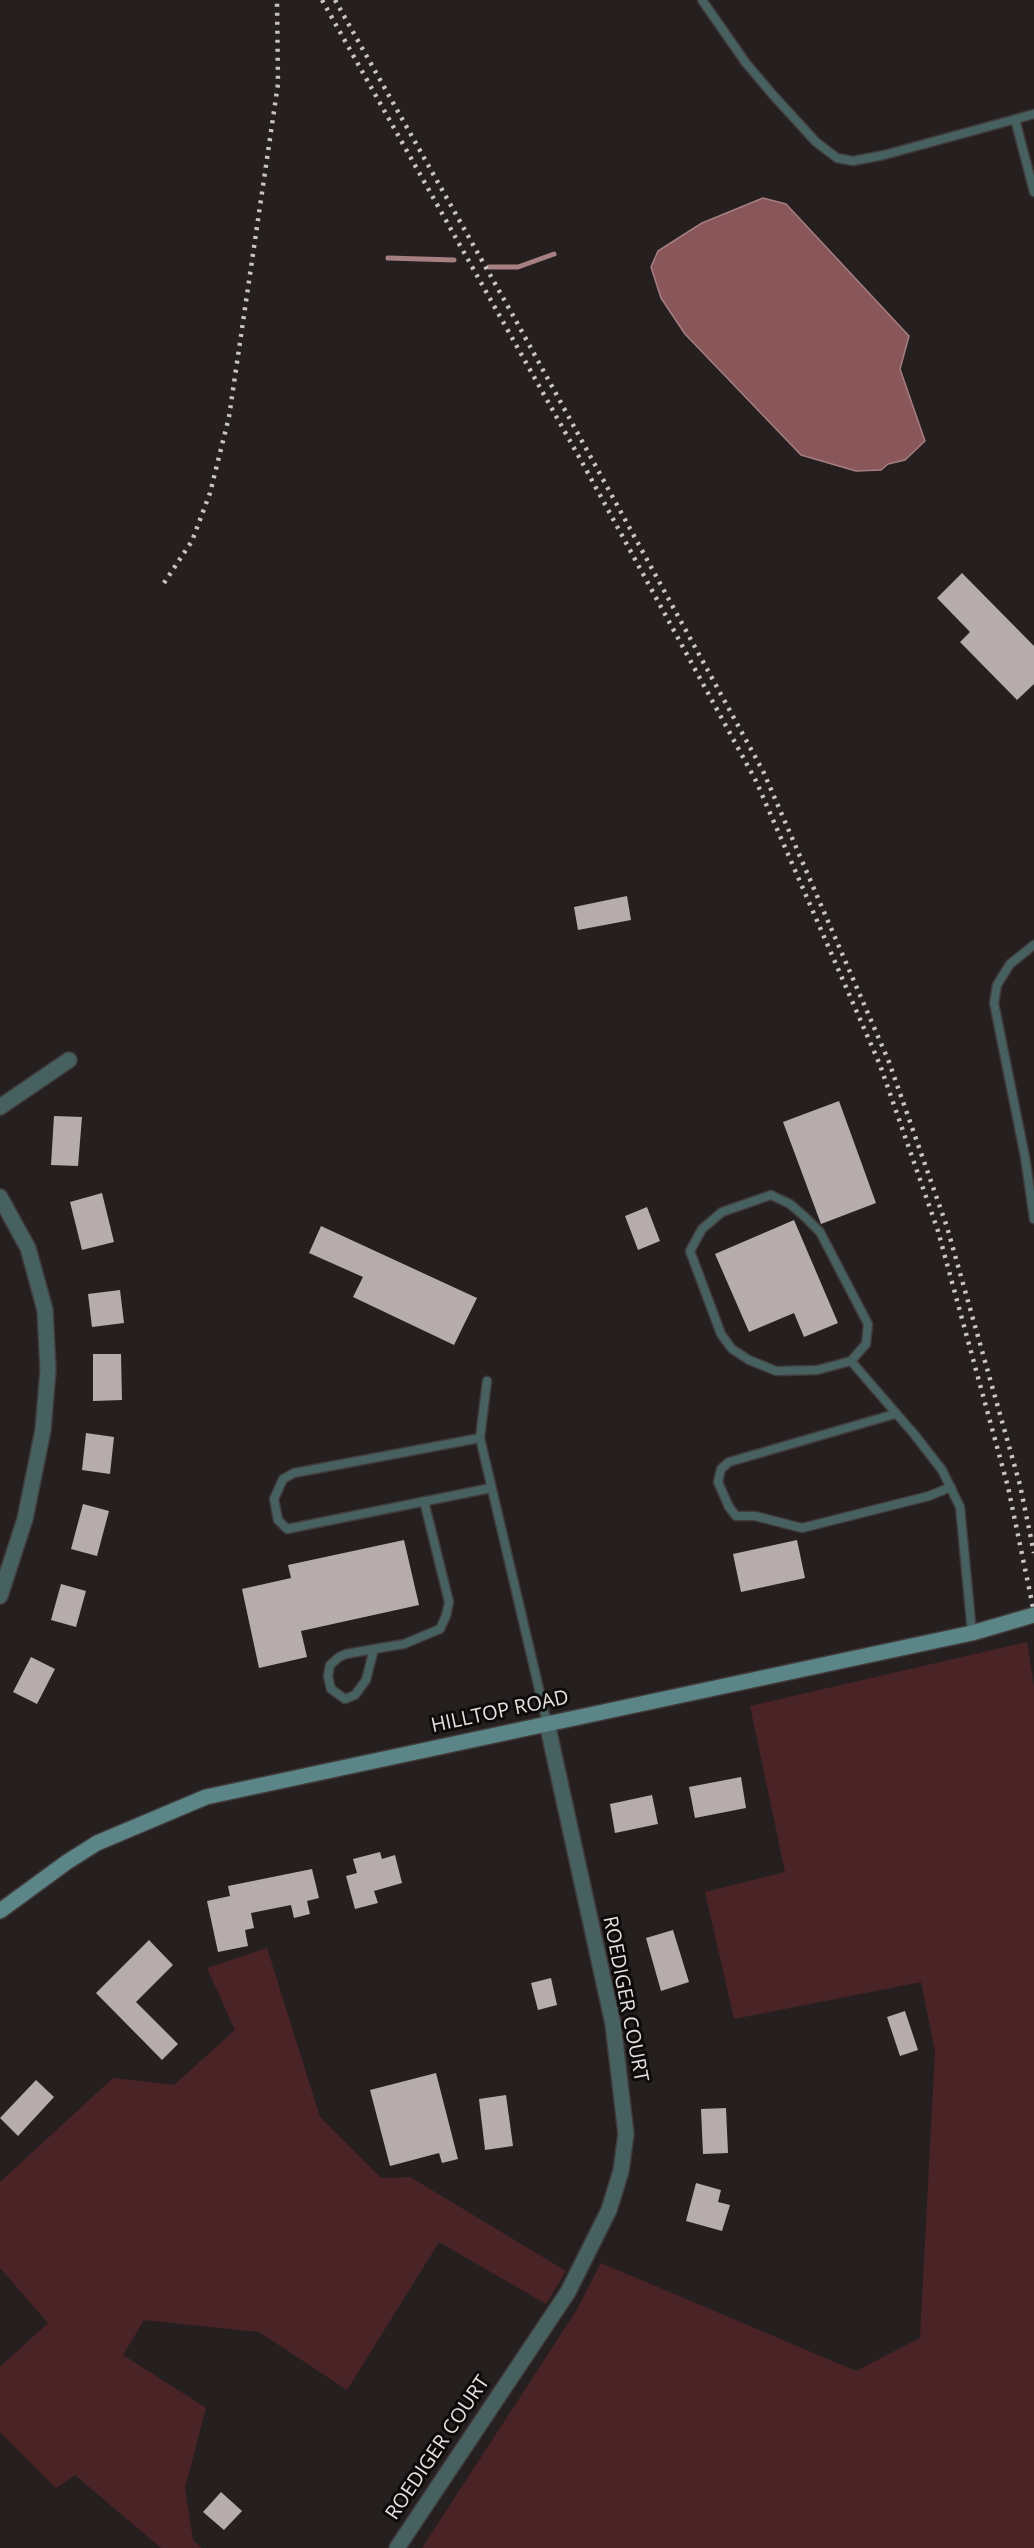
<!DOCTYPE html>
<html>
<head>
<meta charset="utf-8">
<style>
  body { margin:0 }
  canvas { display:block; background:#261f1f }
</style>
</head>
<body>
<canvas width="1034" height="2548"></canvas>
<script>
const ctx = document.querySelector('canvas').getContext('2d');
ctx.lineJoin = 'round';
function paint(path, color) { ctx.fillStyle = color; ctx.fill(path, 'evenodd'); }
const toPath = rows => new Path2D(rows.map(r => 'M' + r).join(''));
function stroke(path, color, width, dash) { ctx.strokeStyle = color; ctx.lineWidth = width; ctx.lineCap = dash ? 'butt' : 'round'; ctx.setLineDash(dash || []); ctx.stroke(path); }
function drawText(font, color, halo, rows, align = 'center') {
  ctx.font = font + ' "Open Sans",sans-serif'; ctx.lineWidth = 6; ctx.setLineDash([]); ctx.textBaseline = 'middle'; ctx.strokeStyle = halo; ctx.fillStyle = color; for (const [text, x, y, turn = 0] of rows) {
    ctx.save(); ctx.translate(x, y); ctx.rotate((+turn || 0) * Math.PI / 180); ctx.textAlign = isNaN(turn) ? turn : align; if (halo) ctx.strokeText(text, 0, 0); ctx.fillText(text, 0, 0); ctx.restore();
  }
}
const green = toPath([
  [1027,1642,1034,1686,1034,2548,422,2548,576,2311,601,2263,856,2371,920,2338,935,2051,921,1982,734,2019,705,1892,785,1872,750,1706],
  [267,1948,320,2117,381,2178,410,2177,566,2271,546,2304,439,2242,347,2390,259,2332,144,2320,123,2355,206,2408,185,2488,193,2540,202,2548,161,2548,75,2475,56,2488,0,2432,0,2367,48,2323,0,2268,0,2182,113,2078,174,2085,235,2030,207,1968]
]);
const water = toPath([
  [763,198,786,204,909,336,900,369,925,441,905,460,888,464,881,470,856,471,801,455,685,334,661,298,651,267,658,251,702,223,763,198]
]);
const stream = toPath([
  [388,258,454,260],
  [489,267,518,267,554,254]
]);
const building = toPath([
  [962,573,1034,646,1034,684,1017,700,960,642,970,632,937,598],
  [627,896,631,920,578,930,574,907],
  [839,1101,876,1203,821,1224,783,1122],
  [54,1116,82,1117,78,1166,51,1165],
  [102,1193,114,1242,82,1250,70,1202],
  [647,1207,660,1241,638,1250,625,1216],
  [794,1220,838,1323,804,1337,794,1313,749,1332,715,1254],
  [321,1226,477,1298,454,1345,353,1297,363,1277,309,1253],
  [120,1290,124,1323,92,1327,88,1294],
  [93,1354,121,1354,122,1400,93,1401],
  [86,1433,114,1437,110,1474,82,1470],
  [83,1504,109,1511,97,1556,71,1549],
  [404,1540,419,1605,301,1631,307,1657,259,1668,242,1589,291,1578,288,1565],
  [797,1540,805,1578,741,1592,733,1554],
  [61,1584,86,1591,76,1627,51,1620],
  [31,1657,55,1669,37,1704,13,1692],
  [741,1777,746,1808,695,1818,689,1787],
  [652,1795,658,1824,615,1833,610,1804],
  [380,1852,382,1859,395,1855,402,1883,374,1891,378,1903,355,1909,346,1876,357,1873,353,1859],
  [312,1869,319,1898,307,1901,310,1914,294,1918,291,1905,251,1913,254,1928,245,1930,248,1946,218,1952,207,1901,230,1896,228,1886],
  [673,1930,689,1982,661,1991,646,1938],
  [149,1940,173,1965,136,2002,178,2044,162,2060,96,1993],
  [551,1978,557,2005,538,2010,531,1983],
  [905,2011,918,2050,900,2056,887,2017],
  [436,2073,458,2159,442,2163,439,2153,390,2166,370,2090],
  [36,2080,54,2097,18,2136,0,2118],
  [506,2095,513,2146,485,2150,479,2099],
  [726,2108,728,2153,703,2154,701,2109],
  [696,2183,721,2190,718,2202,730,2205,722,2231,686,2221],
  [221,2492,242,2511,224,2530,203,2512]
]);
const lane = toPath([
  [702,0,746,63,773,95,816,142,837,158,853,161,884,155,1034,114],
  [1015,119,1034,192],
  [1034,945,1010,964,997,985,994,1003,1025,1157,1034,1219],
  [851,1361,866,1344,868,1324,820,1232,804,1216,790,1204,771,1195,722,1212,702,1229,690,1251,721,1334,732,1349,749,1360,776,1371,817,1370,851,1361,914,1434,942,1470,960,1507,972,1633],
  [487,1381,480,1438,547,1723],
  [895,1414,729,1462,721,1469,718,1482,729,1507,736,1516,755,1516,802,1528,929,1496,951,1487],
  [480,1438,294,1473,283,1479,274,1499,278,1520,287,1529,491,1488],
  [374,1649,366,1680,355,1695,345,1699,331,1689,328,1676,330,1665,339,1657,346,1654,374,1649,404,1644,440,1629,446,1616,449,1602,424,1501]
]);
const street = toPath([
  [0,1107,69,1060],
  [0,1197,28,1248,45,1310,48,1370,43,1430,25,1519,0,1596],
  [397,2548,568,2292,609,2210,621,2171,626,2134,613,2024,547,1723]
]);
const secondary = toPath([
  [0,1911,67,1862,97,1843,206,1797,972,1633,1034,1615]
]);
const rail = toPath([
  [322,0,583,464,756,781,880,1065,938,1231,1008,1487,1034,1612],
  [335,0,515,319,763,771,889,1062,947,1227,1020,1485,1034,1553],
  [164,583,192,541,210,493,229,417,278,84,277,0]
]);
const streetNames = [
  ["HILLTOP ROAD",500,1712,-12],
  ["ROEDIGER COURT",625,1999,79],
  ["ROEDIGER COURT",438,2448,-56]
];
paint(green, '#4a2327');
paint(water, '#89565a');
stroke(water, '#a57f82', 1.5);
stroke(stream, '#a57f82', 5);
paint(building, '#b6acad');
stroke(lane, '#413a3a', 11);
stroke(street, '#413a3a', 18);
stroke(secondary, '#413a3a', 18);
stroke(lane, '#476161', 8);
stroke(street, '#476161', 15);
stroke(secondary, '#5b8586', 15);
stroke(rail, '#c9c3c3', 4.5, [3, 6]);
drawText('20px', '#e5e0e0', '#0d0a0a', streetNames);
</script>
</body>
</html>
